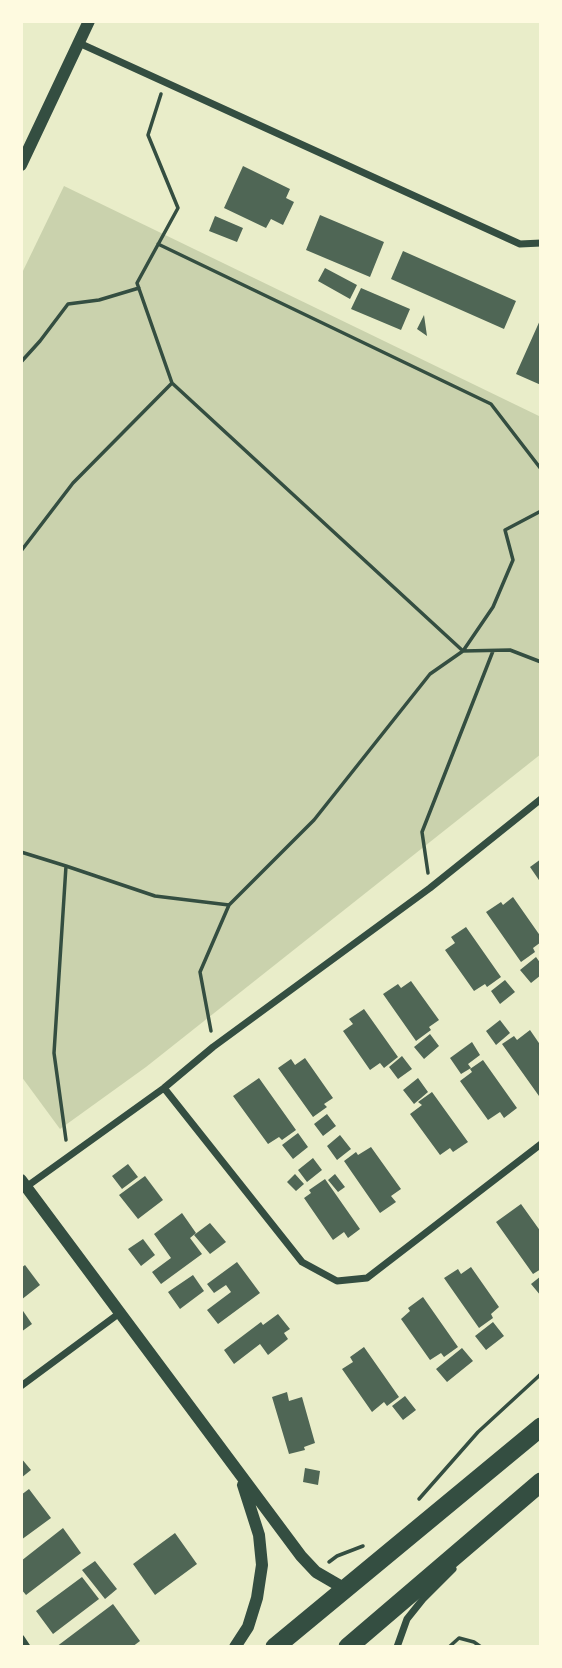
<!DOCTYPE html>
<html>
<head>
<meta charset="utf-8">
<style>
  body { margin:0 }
  #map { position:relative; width:562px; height:1668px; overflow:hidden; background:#e9edc9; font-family:Overpass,sans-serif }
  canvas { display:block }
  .frame { position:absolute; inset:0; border:23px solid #fefae0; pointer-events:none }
</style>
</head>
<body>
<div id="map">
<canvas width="562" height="1668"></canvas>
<div class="frame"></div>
</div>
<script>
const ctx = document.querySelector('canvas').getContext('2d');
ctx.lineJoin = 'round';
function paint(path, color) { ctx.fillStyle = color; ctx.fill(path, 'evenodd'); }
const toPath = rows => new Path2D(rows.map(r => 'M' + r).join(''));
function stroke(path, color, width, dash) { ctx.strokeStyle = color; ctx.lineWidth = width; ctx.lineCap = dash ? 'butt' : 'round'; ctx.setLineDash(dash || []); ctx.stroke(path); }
const green = toPath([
  [64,186,541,417,541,754,146,1067,60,1129,21,1076,21,275]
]);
const building = toPath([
  [243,166,290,189,286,198,294,202,283,225,271,219,266,228,224,208],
  [320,215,384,242,370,277,306,250],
  [215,216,243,228,237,242,209,231],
  [403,251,516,301,504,329,391,279],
  [325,268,357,285,350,299,318,281],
  [361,288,410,309,401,330,351,309],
  [424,315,427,336,417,329],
  [541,318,541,385,516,374],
  [541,859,541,883,530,867],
  [513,897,541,937,541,942,533,948,535,952,521,962,486,912,501,902,503,905],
  [466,927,501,977,487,987,485,984,474,991,445,950,455,943,451,937],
  [536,957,541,964,541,975,531,983,520,970],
  [505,980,515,992,500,1004,491,991],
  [411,981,439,1020,429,1027,431,1030,416,1041,383,994,398,984,401,988],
  [364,1009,398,1057,384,1068,380,1063,370,1070,343,1031,353,1024,349,1019],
  [500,1020,510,1033,496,1045,486,1031],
  [530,1030,541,1046,541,1095,539,1096,502,1044,514,1036,517,1040],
  [430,1034,439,1046,424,1059,414,1047],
  [472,1042,480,1055,468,1064,471,1068,461,1074,450,1058],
  [402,1056,412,1069,398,1079,389,1067],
  [305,1058,333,1098,324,1104,327,1107,313,1117,278,1068,291,1059,295,1065],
  [483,1060,517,1108,504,1118,500,1112,488,1120,460,1081,472,1072,470,1069],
  [259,1078,296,1130,282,1140,279,1137,268,1144,233,1096],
  [418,1078,428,1092,414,1104,403,1090],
  [432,1092,468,1142,453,1152,450,1148,440,1155,410,1114,422,1105,418,1102],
  [327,1114,336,1126,323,1136,314,1124],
  [298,1133,308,1147,293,1159,282,1145],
  [340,1135,351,1149,337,1160,327,1146],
  [371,1147,401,1189,391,1196,396,1202,380,1213,344,1161,356,1152,358,1155],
  [313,1158,322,1170,307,1182,298,1170],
  [128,1164,138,1177,122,1189,112,1176],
  [295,1174,304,1184,296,1191,287,1182],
  [335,1174,345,1187,338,1192,328,1180],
  [145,1176,163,1200,138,1219,119,1195],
  [325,1179,360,1229,348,1238,344,1232,333,1240,304,1198,311,1193,309,1190],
  [521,1204,541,1232,541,1269,533,1274,496,1222],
  [182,1213,196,1233,190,1238,202,1254,161,1284,152,1272,171,1258,154,1234],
  [210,1223,226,1242,210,1254,194,1235],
  [143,1239,155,1255,141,1266,128,1249],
  [237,1262,260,1293,218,1324,207,1310,231,1292,226,1285,214,1293,207,1284],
  [25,1265,40,1285,21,1300,21,1268],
  [471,1267,499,1307,491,1314,493,1318,479,1328,444,1278,458,1269,461,1274],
  [193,1275,204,1291,180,1309,168,1292],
  [541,1276,541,1296,531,1284],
  [423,1297,458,1347,444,1357,441,1353,430,1360,401,1319,410,1311,408,1308],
  [21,1308,32,1324,21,1332],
  [278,1314,290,1329,284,1333,288,1339,268,1355,260,1344,234,1364,224,1350,261,1322,263,1325],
  [493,1322,504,1336,486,1350,475,1336],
  [364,1347,399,1397,387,1406,384,1402,372,1412,342,1369,353,1362,350,1357],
  [462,1348,473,1361,447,1382,436,1369],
  [287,1392,289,1401,302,1397,315,1443,304,1447,305,1450,289,1454,272,1397],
  [405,1396,416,1410,403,1420,392,1406],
  [21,1458,31,1470,21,1478],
  [305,1468,320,1471,318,1485,303,1482],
  [29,1489,51,1518,21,1540,21,1495],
  [63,1528,81,1553,26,1595,21,1589,21,1561],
  [175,1533,197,1564,155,1595,133,1564],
  [95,1561,117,1589,105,1599,82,1570],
  [82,1577,99,1599,53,1634,36,1611],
  [113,1604,140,1641,132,1647,56,1647]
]);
const path = toPath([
  [161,94,148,135,178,208,137,283,172,383,463,651,510,650,541,662],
  [158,244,491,404,541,469],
  [21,362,40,341,68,304,99,300,139,288],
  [21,551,73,483,172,383],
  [21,852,66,866,54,1053,66,1140],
  [66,866,155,896,229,905],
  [428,873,422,832,493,651],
  [211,1031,200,972,229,905,314,820,430,674,463,651,493,607,513,560,505,530,541,511],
  [419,1499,478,1432,541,1374],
  [329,1562,337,1556,363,1546],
  [449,1647,459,1638,474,1642,481,1647]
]);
const minor = toPath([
  [79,43,520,244,541,243],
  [164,1088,302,1262,337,1281,367,1278,541,1144],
  [26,1187,164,1088,213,1047,430,888,541,799],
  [21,1386,121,1312],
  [21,1638,27,1647],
  [397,1647,407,1619,423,1599,453,1569]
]);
const tertiary = toPath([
  [21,165,89,21],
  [21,1180,301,1556,316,1572,347,1590],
  [235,1647,248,1627,257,1598,262,1565,259,1535,243,1485]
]);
const trunk = toPath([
  [275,1647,541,1427],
  [348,1647,541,1482]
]);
paint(green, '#cad2ad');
paint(building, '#4f6655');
stroke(path, '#344e41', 3.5);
stroke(minor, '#344e41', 7);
stroke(tertiary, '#344e41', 12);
stroke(trunk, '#344e41', 19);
</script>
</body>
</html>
